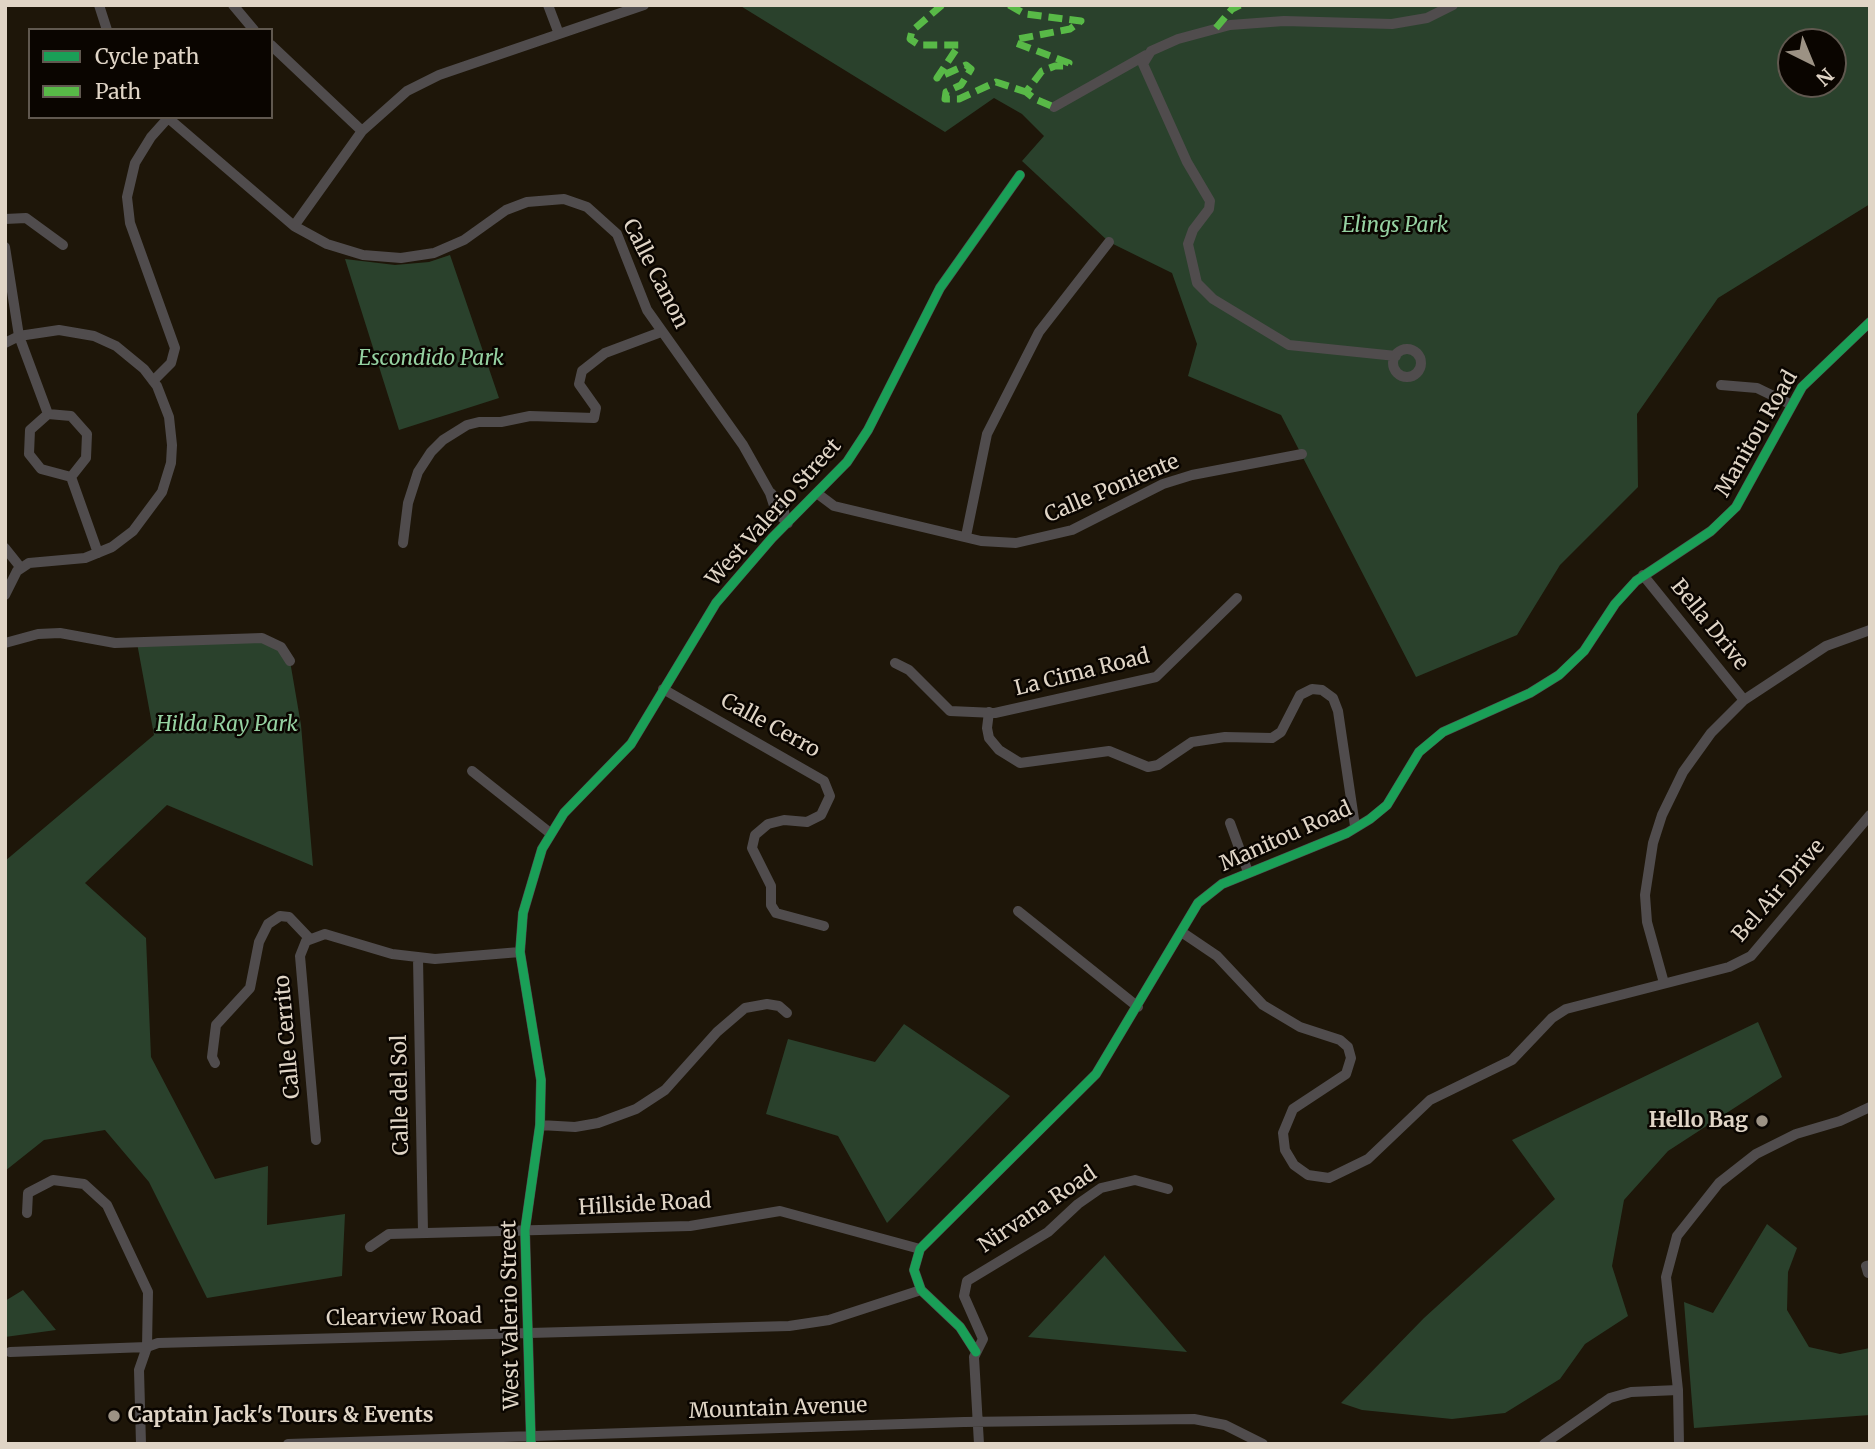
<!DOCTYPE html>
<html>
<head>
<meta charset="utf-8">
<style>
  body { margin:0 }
  #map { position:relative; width:1875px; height:1449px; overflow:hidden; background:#1e1609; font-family:Merriweather,serif }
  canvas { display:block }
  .frame { position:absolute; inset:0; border:7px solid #e0d5c6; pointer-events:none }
  .legend { position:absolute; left:28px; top:28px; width:245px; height:91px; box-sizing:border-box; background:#0a0500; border:2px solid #60584f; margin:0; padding:9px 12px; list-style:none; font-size:21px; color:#e0d5c6 }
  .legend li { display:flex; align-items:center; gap:14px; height:35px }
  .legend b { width:35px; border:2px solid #60584f }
  .north { position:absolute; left:1777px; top:28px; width:70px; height:70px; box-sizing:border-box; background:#0a0500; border:2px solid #60584f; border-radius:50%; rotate:137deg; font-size:19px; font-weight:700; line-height:28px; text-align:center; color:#e0d5c6 }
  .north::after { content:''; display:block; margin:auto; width:24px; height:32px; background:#9c9284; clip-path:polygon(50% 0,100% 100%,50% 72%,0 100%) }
</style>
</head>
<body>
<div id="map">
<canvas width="1875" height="1449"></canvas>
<div class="frame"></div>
<ul class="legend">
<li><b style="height:9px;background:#1a9f57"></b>Cycle path</li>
<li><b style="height:9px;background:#58b947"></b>Path</li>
</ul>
<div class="north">N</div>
</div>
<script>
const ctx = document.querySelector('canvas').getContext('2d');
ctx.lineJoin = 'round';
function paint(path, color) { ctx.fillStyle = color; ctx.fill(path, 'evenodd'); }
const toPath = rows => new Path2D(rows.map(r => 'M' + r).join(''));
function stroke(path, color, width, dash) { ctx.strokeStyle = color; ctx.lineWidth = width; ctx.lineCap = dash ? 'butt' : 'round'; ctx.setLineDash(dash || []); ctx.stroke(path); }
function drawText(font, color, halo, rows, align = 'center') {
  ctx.font = font + ' Merriweather,serif'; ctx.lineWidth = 5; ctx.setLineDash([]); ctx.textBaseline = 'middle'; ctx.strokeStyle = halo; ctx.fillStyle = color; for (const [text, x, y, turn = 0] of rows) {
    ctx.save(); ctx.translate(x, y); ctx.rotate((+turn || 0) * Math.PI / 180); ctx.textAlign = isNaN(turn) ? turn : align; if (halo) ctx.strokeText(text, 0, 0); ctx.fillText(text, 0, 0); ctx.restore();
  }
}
const green = toPath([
  [739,5,1870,5,1870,204,1718,298,1637,414,1638,487,1560,565,1517,635,1416,677,1281,415,1188,376,1197,344,1172,273,1109,242,1022,161,1044,136,1022,114,994,98,945,132],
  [1791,42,1833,42,1833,84,1791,84],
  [450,255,499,398,399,430,345,259,395,265,429,262],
  [272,641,290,661,301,725,313,866,167,805,85,883,146,938,151,1057,215,1179,268,1166,267,1225,345,1214,342,1276,207,1298,149,1182,105,1130,44,1140,5,1171,5,861,154,735,137,643],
  [1758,1022,1782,1077,1668,1151,1624,1200,1612,1266,1628,1316,1585,1344,1560,1379,1505,1413,1452,1419,1362,1410,1341,1403,1424,1318,1555,1199,1512,1140],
  [904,1024,1010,1096,887,1223,838,1136,766,1114,788,1039,875,1062],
  [1767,1224,1797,1248,1788,1272,1787,1310,1809,1347,1840,1354,1870,1348,1870,1415,1694,1428,1684,1302,1713,1313],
  [1105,1255,1105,1256,1187,1352,1028,1337],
  [23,1290,56,1330,5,1337,5,1301]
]);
const minor = toPath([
  [99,5,107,30],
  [233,5,254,30],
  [548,5,559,34],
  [271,45,362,131],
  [1054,107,1146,55],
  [167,117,294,226,327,244,363,255,401,258,434,253,464,240,506,210,527,202,564,199,587,207,617,234,647,310,743,445,770,493,776,512,788,523],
  [5,219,26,218,63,245],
  [294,226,362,131,407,91,439,75,644,5],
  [5,247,19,336,48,414,71,416,87,434,86,458,71,477,98,553],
  [5,343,19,336,59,330,94,336,116,346,144,369,157,386,169,417,172,445,171,463,162,492,133,531,112,547,85,558,29,563,17,571,5,595],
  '1393 363a14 14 0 1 1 28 0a14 14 0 1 1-28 0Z',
  [1396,356,1289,345,1213,299,1197,283,1188,244,1193,230,1209,209,1210,201,1187,162,1143,64,1151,51,1178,39,1230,25,1284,21,1392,24,1427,18,1453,5],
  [153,381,171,363,175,348,130,223,127,197,135,163,151,137,168,118],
  [1721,385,1757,388,1792,405],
  [48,414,30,430,29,454,41,469,71,477],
  [771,493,784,511,785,519],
  [818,494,834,506,981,541,1016,543,1072,530,1163,484,1192,475,1302,454],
  [966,536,987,434,1039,332,1109,242],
  [403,543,408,503,418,472,431,452,443,440,467,425,479,422,501,422,530,416,594,418,596,408,579,384,582,371,605,353,661,332],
  [5,548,21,568],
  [1643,575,1744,700],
  [5,643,38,634,60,633,115,643,262,638,281,647,290,661],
  [895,663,909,670,950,711,995,713,1156,677,1237,598],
  [663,689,824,781,830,796,821,815,807,822,784,820,768,824,755,835,752,848,771,886,771,905,776,913,824,926],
  [989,712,987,728,989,738,999,750,1020,763,1109,751,1148,767,1158,765,1192,742,1225,737,1272,738,1281,732,1300,695,1312,689,1322,690,1333,698,1338,711,1355,826],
  [472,771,550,833],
  [1230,823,1248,872],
  [1018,911,1138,1007],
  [1183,933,1217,956,1263,1005,1300,1027,1340,1040,1348,1047,1351,1058,1346,1074,1293,1109,1283,1133,1285,1150,1294,1165,1308,1175,1329,1178,1368,1159,1430,1100,1512,1060,1552,1018,1566,1009,1729,967,1751,956,1870,815],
  [418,958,423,1232],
  [1664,983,1647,922,1645,895,1653,843,1662,815,1683,772,1711,733,1744,700,1826,646,1870,630],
  [215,1063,212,1057,216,1025,250,988,259,942,268,924,280,916,289,917,309,938],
  [540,1125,575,1127,598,1123,636,1109,665,1090,717,1032,745,1008,767,1004,779,1006,787,1013],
  [316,1140,300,956,306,941,325,934,392,954,435,959,520,952],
  [27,1213,28,1193,53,1180,84,1184,107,1205,148,1292,147,1347,139,1370,141,1444],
  [370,1247,389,1234,690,1226,780,1211,920,1249],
  [1868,1273,1866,1266,1870,1265],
  [10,1352,147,1347,158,1343,789,1326,829,1320,921,1290],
  [976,1352,960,1327,921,1290,914,1270,920,1249,1096,1074,1198,903,1222,884,1347,833,1370,819,1387,805,1419,752,1443,732,1530,693,1559,675,1584,651,1615,604,1636,581,1711,531,1736,507,1802,387,1870,322],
  [288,1444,964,1422,1194,1419,1225,1425,1263,1444],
  [531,1444,525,1230,540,1125,541,1080,520,952,523,913,542,849,564,813,631,744,716,603,772,538,847,462,868,430,940,288,1020,175],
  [979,1444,974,1357,983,1339,964,1296,967,1281,1048,1232,1078,1204,1101,1188,1135,1180,1168,1189],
  [1544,1444,1610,1398,1631,1392,1678,1390],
  [1679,1444,1678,1390,1666,1277,1677,1236,1719,1183,1756,1154,1796,1134,1840,1121,1870,1107]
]);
const quiet = toPath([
  [942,5,912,31,910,39,919,45,959,45,937,78,966,65,971,69,961,85,946,92,945,99,959,99,996,82,1026,92],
  [1009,5,1025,14,1081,21,1070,29,1018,39,1016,43,1069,63,1067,66,1055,66,1042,71,1026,92,1035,99,1054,107],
  [1216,28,1232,9,1240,5]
]);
const cycleway = toPath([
  [976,1352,960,1327,921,1290,914,1270,920,1249,1096,1074,1198,903,1222,884,1347,833,1370,819,1387,805,1419,752,1443,732,1530,693,1559,675,1584,651,1615,604,1636,581,1711,531,1736,507,1802,387,1870,322],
  [531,1444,525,1230,540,1125,541,1080,520,952,523,913,542,849,564,813,631,744,716,603,772,538,847,462,868,430,940,288,1020,175]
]);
const markers = [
  [1762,1121,7,"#9c9284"],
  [114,1416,7,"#9c9284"]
];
const parkNames = [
  ["Elings Park",1395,226],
  ["Escondido Park",431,359],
  ["Hilda Ray Park",227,725]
];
const streetNames = [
  ["Calle Canon",655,274,63],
  ["Manitou Road",1757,434,-60],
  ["Calle Poniente",1112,489,-23],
  ["West Valerio Street",774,513,-48],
  ["Bella Drive",1709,625,51],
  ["La Cima Road",1082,673,-14],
  ["Calle Cerro",770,726,29],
  ["Manitou Road",1286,837,-24],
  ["Bel Air Drive",1779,891,-49],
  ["Calle Cerrito",288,1037,-95],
  ["Calle del Sol",401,1095,-91],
  ["Hillside Road",645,1205,-3],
  ["Nirvana Road",1038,1210,-34],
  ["West Valerio Street",511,1315,-91],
  ["Clearview Road",404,1318,-1],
  ["Mountain Avenue",778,1409,-2]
];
const poiNames = [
  ["Hello Bag",1748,1121],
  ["Captain Jack's Tours & Events",128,1416,"left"]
];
paint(green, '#2a412c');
stroke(minor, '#504c4d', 10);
stroke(quiet, '#58b947', 7, [14, 7]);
stroke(cycleway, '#1a9f57', 9);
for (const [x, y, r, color] of markers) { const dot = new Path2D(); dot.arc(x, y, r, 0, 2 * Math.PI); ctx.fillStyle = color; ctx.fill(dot); stroke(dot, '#0a0500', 2.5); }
drawText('italic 21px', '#95d1a1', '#0a0500', parkNames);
drawText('21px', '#e0d5c6', '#0a0500', streetNames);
drawText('bold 21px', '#e0d5c6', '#0a0500', poiNames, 'right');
</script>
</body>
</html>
